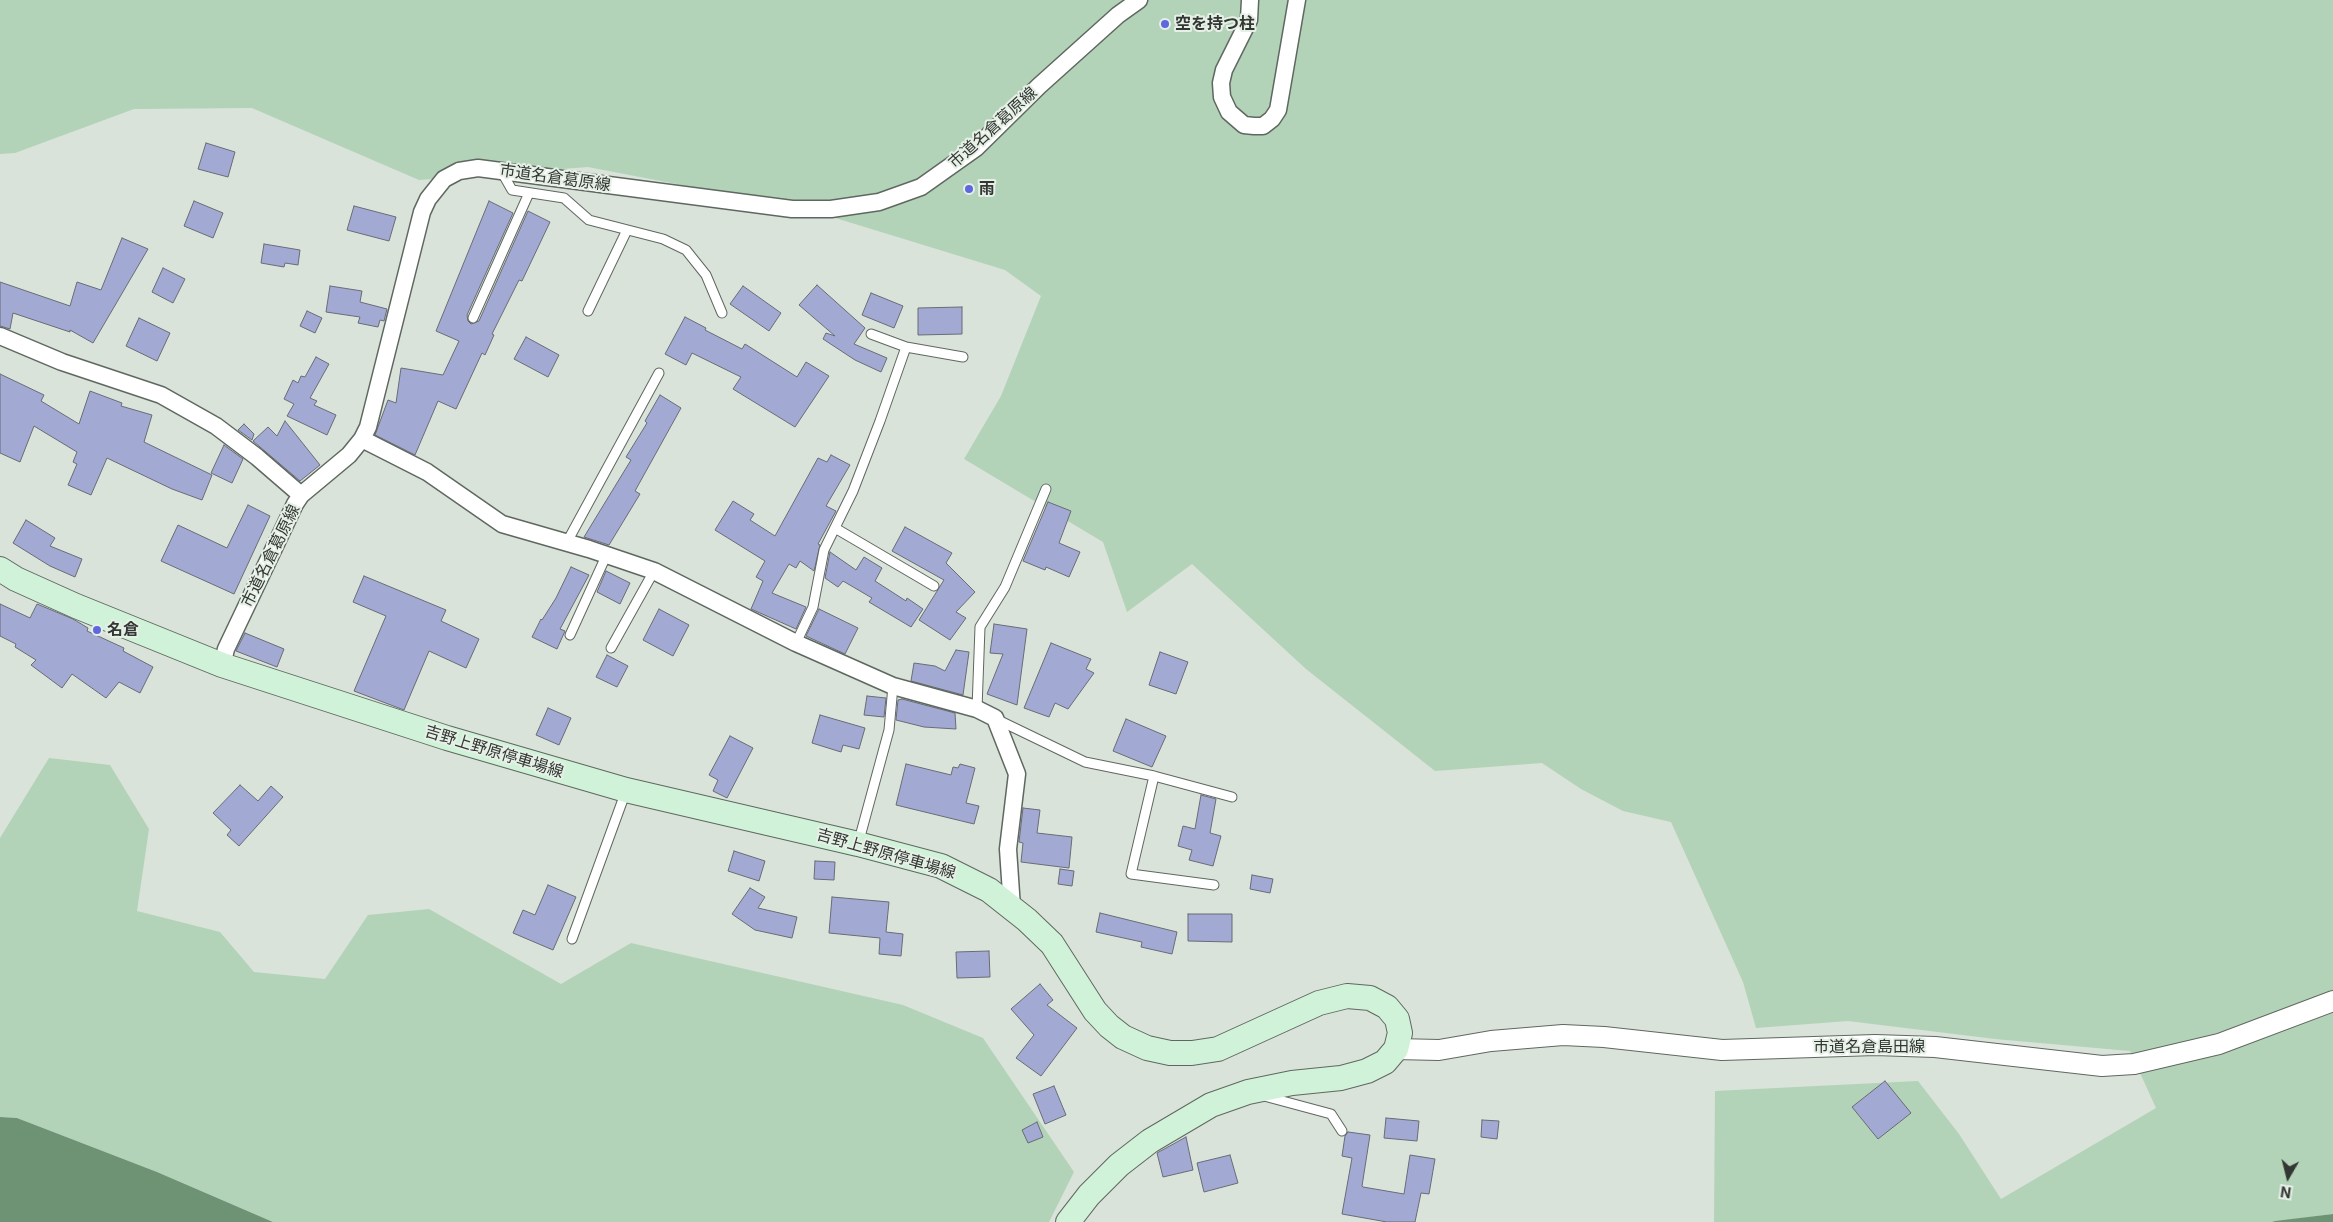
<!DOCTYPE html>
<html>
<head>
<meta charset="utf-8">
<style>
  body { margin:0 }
  #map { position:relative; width:2333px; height:1222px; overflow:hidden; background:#d9e3da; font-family:Inter,sans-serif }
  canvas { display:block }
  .north { position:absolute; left:2263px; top:1152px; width:50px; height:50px; -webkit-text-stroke:4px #e6f0e7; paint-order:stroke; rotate:188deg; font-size:14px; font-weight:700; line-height:20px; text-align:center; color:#333733 }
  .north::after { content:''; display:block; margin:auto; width:18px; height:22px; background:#333733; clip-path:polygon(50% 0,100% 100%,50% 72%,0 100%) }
</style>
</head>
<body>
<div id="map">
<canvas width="2333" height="1222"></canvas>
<div class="north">N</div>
</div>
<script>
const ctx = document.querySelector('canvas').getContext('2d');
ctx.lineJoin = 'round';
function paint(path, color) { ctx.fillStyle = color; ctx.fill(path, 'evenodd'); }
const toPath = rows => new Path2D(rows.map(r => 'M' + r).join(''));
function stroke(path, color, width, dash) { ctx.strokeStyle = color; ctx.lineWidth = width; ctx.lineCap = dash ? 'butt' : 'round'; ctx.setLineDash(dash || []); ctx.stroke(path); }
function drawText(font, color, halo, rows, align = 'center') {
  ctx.font = font + ' Inter,"Noto Sans JP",sans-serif'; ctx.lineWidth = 4; ctx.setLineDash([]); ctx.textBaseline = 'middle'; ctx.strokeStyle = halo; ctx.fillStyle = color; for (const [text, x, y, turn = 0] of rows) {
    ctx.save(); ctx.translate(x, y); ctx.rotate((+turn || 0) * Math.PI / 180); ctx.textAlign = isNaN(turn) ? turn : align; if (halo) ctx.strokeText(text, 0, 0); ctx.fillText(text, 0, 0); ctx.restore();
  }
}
const green = toPath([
  [0,0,2333,0,2333,1214,2272,1222,1714,1222,1715,1091,1918,1081,1959,1134,2001,1199,2156,1108,2130,1051,1995,1039,1848,1021,1756,1028,1743,982,1671,822,1623,811,1581,789,1542,763,1435,771,1306,669,1192,564,1127,612,1103,542,964,459,1001,396,1041,296,1005,270,806,209,588,167,419,180,252,108,134,109,15,153,0,154],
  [49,758,110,765,149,829,137,911,220,932,254,972,325,979,368,915,429,909,561,984,631,943,903,1005,983,1038,1074,1172,1049,1222,273,1222,157,1172,17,1118,0,1117,0,838]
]);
const water = toPath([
  [0,1117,17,1118,157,1172,273,1222,0,1222],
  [2333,1214,2333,1222,2272,1222,2275,1221]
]);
const building = toPath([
  [206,143,235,152,228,177,198,169,206,143],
  [194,201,223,213,213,238,184,226,194,201],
  [489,201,513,213,467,315,468,321,471,324,479,321,528,211,550,222,522,281,519,280,492,334,494,335,485,355,482,353,456,409,438,401,415,455,375,435,388,400,396,403,401,368,443,375,459,341,436,331,489,201],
  [354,206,396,217,389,241,347,230,354,206],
  [122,238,148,249,93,343,70,330,70,332,13,313,10,329,0,326,0,282,70,306,77,282,101,290,122,238],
  [264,244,300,250,298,265,285,263,284,267,261,263,264,244],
  [163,268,185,279,173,303,152,292,163,268],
  [817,285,865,328,854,344,887,358,881,372,855,360,823,339,826,333,835,336,799,305,817,285],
  [330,286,362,291,360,302,387,309,384,321,380,320,378,327,358,323,360,317,326,312,330,286],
  [743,286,781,313,769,331,730,304,743,286],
  [871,293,903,306,894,328,862,315,871,293],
  [962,307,962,334,918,335,918,308,962,307],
  [307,311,322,318,315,333,300,326,307,311],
  [685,317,706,328,705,330,742,349,745,344,797,377,806,362,829,376,795,427,733,389,741,377,692,353,686,365,665,354,685,317],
  [139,318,170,333,157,361,126,346,139,318],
  [526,337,559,355,548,377,514,359,526,337],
  [316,357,329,364,310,398,317,401,314,405,336,415,327,435,287,416,294,404,284,399,293,380,298,383,301,376,305,377,316,357],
  [0,374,44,395,41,401,79,424,90,391,122,403,121,406,152,415,144,442,212,475,202,500,172,489,107,458,91,495,68,485,77,464,73,462,77,452,34,426,20,462,0,453,0,374],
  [660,395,681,408,635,491,640,494,609,545,584,537,631,460,626,457,647,423,645,421,660,395],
  [285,421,320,465,300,481,253,441,268,427,277,436,285,421],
  [244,424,254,434,252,440,238,430,244,424],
  [224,445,243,459,232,483,211,473,224,445],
  [831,455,850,465,826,506,836,511,818,544,820,545,814,571,800,561,796,568,789,564,772,593,806,607,796,629,751,609,763,581,756,577,765,561,715,530,733,501,754,514,750,520,775,536,818,458,827,462,831,455],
  [1048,502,1071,511,1059,543,1080,552,1069,577,1046,567,1045,570,1023,561,1048,502],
  [248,505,270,516,234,594,161,561,178,525,227,548,248,505],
  [26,520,55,538,50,546,82,559,75,577,50,566,13,543,26,520],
  [905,527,952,553,946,563,975,592,956,612,966,618,950,640,919,620,944,580,892,551,905,527],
  [830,552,856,570,864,557,882,568,875,581,906,601,907,598,923,609,911,627,869,602,872,598,843,581,838,587,825,578,830,552],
  [571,567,589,575,560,629,565,631,557,649,532,637,541,619,542,620,556,598,571,567],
  [606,571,630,583,620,604,597,592,606,571],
  [364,576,446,610,441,621,479,639,466,668,429,651,404,710,354,691,386,616,353,602,364,576],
  [0,604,30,618,37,604,73,619,88,628,87,631,124,648,123,651,153,667,140,693,119,682,106,698,72,674,62,688,31,665,36,660,15,647,16,644,0,636,0,604],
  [659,609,689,625,673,656,643,640,659,609],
  [819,609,858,628,845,654,806,636,819,609],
  [994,624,1027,629,1017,705,987,694,1003,654,990,653,994,624],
  [245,633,284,649,277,667,236,651,245,633],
  [1051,643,1091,659,1086,669,1094,673,1068,709,1055,703,1049,717,1024,708,1051,643],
  [956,650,969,652,963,695,911,681,914,663,935,666,945,671,956,650],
  [1160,652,1188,662,1176,694,1149,685,1160,652],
  [607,655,628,666,617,687,596,677,607,655],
  [867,696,886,698,884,717,864,715,867,696],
  [902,699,955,713,956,729,924,727,896,720,898,700,902,699],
  [548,708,571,718,559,745,536,735,548,708],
  [820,715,865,728,859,749,843,745,841,752,812,743,820,715],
  [1126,719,1166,736,1152,767,1113,751,1126,719],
  [730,736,753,748,727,798,713,791,718,780,709,775,730,736],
  [906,764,951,775,953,767,958,768,960,764,975,768,966,803,979,806,974,824,896,805,906,764],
  [240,785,258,801,271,786,283,797,239,846,227,835,231,830,213,813,240,785],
  [1201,795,1216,799,1210,833,1221,836,1213,866,1189,860,1192,850,1178,846,1183,826,1195,829,1201,795],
  [1023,808,1040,810,1037,833,1072,837,1069,868,1021,862,1023,843,1019,842,1023,808],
  [734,851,765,861,759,881,728,871,734,851],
  [815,861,835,862,834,880,814,879,815,861],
  [1060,869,1074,871,1072,886,1058,884,1060,869],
  [1252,875,1273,879,1270,893,1250,889,1252,875],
  [548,885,576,897,553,950,513,933,523,910,535,915,548,885],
  [750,888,765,897,758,908,797,917,792,938,755,930,732,914,750,888],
  [832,897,889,902,886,932,903,934,901,956,879,954,880,938,829,933,832,897],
  [1100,913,1177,932,1172,954,1141,947,1142,942,1096,932,1100,913],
  [1188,914,1232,914,1232,942,1188,941,1188,914],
  [989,951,990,977,957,978,956,952,989,951],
  [1040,984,1053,1000,1047,1005,1077,1028,1041,1076,1016,1058,1034,1035,1011,1009,1040,984],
  [1885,1081,1911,1113,1878,1139,1852,1107,1885,1081],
  [1054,1086,1066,1115,1045,1124,1033,1094,1054,1086],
  [1386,1118,1419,1121,1417,1141,1384,1138,1386,1118],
  [1482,1120,1499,1121,1497,1139,1481,1137,1482,1120],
  [1037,1122,1043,1137,1028,1143,1022,1130,1037,1122],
  [1348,1132,1370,1135,1362,1186,1363,1187,1404,1194,1410,1155,1435,1159,1429,1194,1421,1193,1415,1222,1387,1222,1342,1214,1352,1158,1342,1156,1345,1136,1348,1132],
  [1186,1137,1193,1170,1163,1177,1157,1153,1186,1137],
  [1230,1155,1238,1183,1204,1192,1197,1163,1230,1155]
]);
const service = toPath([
  [500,169,512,190,564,198,589,220,663,239,686,250,706,275,722,313],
  [588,311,627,230],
  [473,318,529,193],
  [871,334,906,347],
  [835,528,934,586],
  [567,542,659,373],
  [570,635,607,554],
  [796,643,813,607,824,550,853,491,880,421,906,347,963,357],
  [611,648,654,571],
  [977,709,980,627,1005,587,1046,489],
  [996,719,1085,762,1154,776,1232,797],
  [1154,776,1131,874,1214,885],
  [858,844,889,730,893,686],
  [572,939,626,791],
  [1264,1096,1331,1114,1342,1131]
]);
const minor = toPath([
  [1250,0,1249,20,1224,70,1221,83,1222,97,1229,112,1244,125,1254,126,1263,126,1272,119,1278,110,1297,0],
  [0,336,62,362,161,395,216,426,257,457,301,495],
  [362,439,427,472,502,524,589,549,654,571,796,643,893,686,977,709,995,718,1017,774,1008,849,1012,908],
  [222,665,226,649,295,504,301,495,349,455,362,439,368,427,422,212,428,199,444,179,459,171,478,168,792,209,831,209,879,202,921,187,976,148,1039,86,1118,15,1139,0]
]);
const tertiary = toPath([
  [1396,1049,1439,1050,1491,1041,1563,1035,1604,1037,1722,1050,1875,1045,1935,1047,2102,1066,2134,1064,2219,1044,2333,1001]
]);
const secondary = toPath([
  [0,569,16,579,76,606,222,665,447,738,626,790,858,844,941,866,989,890,1027,920,1052,944,1095,1011,1109,1026,1123,1037,1147,1048,1170,1053,1192,1053,1218,1049,1319,1003,1347,996,1370,998,1387,1007,1397,1019,1400,1033,1396,1049,1385,1062,1367,1071,1341,1078,1292,1083,1248,1092,1211,1105,1150,1141,1119,1165,1089,1195,1068,1222]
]);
const markers = [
  [1165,24,5,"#5f67df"],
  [969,189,5,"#5f67df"],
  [97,630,5,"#5f67df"]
];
const poiNames = [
  ["空を持つ柱",1175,24],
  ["雨",979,189],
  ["名倉",107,630]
];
const streetNames = [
  ["市道名倉葛原線",993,128,-42],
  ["市道名倉葛原線",555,178,8],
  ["市道名倉葛原線",271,556,-64],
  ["吉野上野原停車場線",494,752,17],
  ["吉野上野原停車場線",886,854,16],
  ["市道名倉島田線",1869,1047]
];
paint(green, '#b3d3b8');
paint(water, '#6d9274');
paint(building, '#a2aad4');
stroke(building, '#696b75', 1);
stroke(service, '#5f6860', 11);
stroke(minor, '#5f6860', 19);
stroke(tertiary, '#5f6860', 22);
stroke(secondary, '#5f6860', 26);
stroke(service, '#fff', 9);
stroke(minor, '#fff', 16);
stroke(tertiary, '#fff', 20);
stroke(secondary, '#d0f2d8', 24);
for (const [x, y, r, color] of markers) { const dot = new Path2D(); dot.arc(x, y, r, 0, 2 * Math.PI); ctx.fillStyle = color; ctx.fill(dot); stroke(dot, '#e6f0e7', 2); }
drawText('bold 16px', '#333733', '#e6f0e7', poiNames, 'left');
drawText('16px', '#333733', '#e6f0e7', streetNames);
</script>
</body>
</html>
